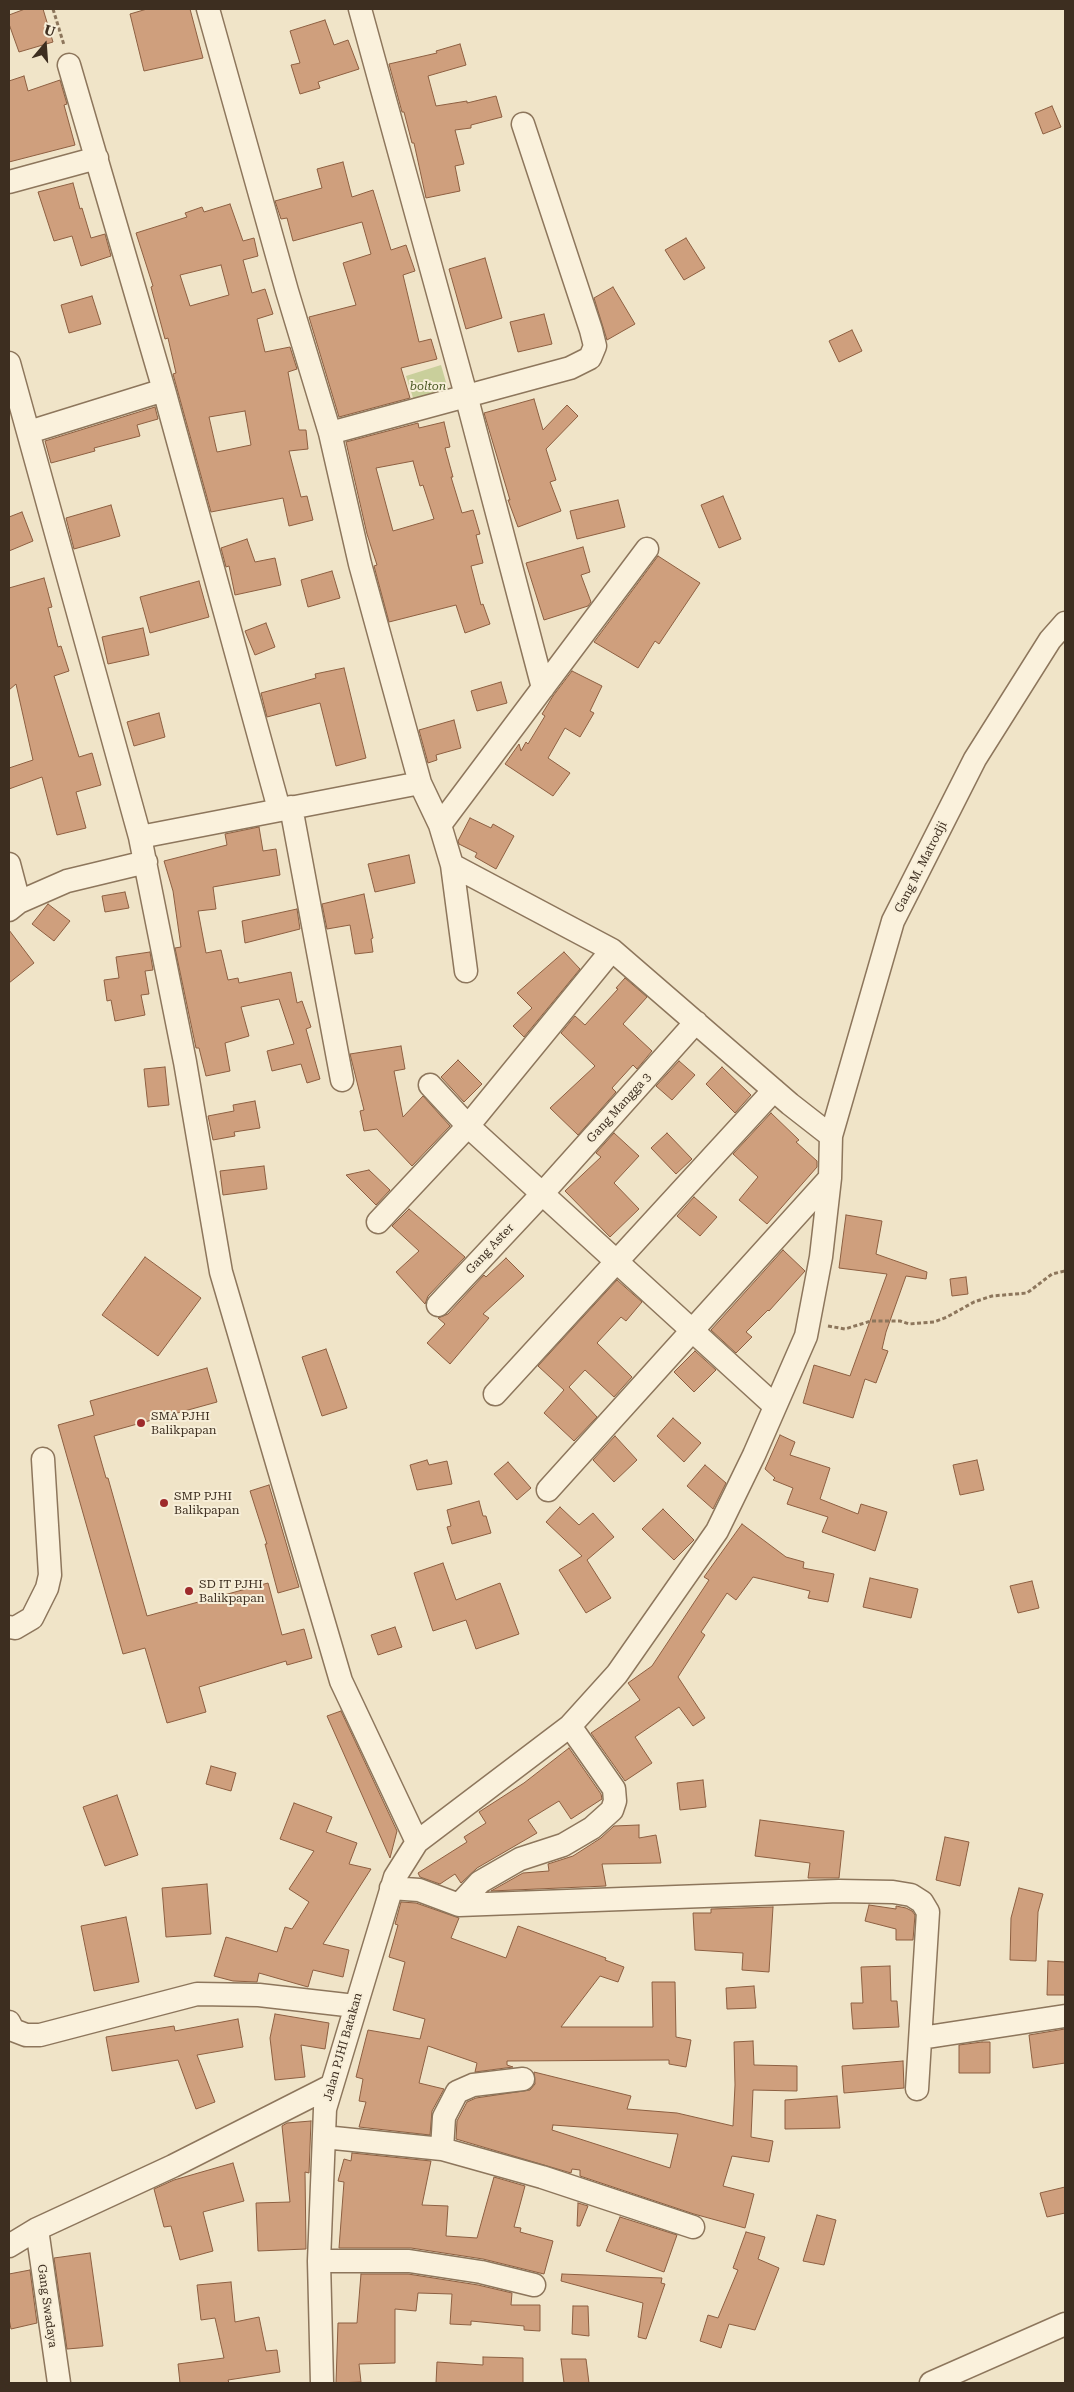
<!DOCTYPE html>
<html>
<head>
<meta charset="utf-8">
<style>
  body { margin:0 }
  #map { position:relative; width:1074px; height:2392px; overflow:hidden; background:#f0e4c8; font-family:"Roboto Serif",serif }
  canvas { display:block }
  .frame { position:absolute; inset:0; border:10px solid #3d2e20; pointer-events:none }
  .north { position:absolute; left:20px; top:20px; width:50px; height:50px; -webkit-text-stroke:4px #f7eed8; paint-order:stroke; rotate:18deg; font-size:14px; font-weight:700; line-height:20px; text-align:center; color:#3d2e20 }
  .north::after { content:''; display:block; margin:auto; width:18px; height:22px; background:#3d2e20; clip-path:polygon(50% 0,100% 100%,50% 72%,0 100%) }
</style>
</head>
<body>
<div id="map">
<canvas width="1074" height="2392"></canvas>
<div class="frame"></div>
<div class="north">U</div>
</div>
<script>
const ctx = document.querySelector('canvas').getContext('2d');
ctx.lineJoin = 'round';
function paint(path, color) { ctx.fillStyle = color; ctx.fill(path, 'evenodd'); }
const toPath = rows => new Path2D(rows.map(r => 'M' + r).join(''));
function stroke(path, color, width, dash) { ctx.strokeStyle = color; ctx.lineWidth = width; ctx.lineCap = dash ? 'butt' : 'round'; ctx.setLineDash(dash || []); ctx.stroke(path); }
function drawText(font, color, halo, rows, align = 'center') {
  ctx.font = font + ' "Roboto Serif",serif'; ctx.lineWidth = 4; ctx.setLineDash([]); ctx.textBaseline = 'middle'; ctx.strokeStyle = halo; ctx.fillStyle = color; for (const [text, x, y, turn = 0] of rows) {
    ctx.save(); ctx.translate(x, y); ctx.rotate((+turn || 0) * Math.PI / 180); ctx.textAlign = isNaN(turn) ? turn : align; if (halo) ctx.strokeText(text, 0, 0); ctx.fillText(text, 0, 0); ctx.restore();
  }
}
const green = toPath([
  [441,365,450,396,416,407,406,376]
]);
const building = toPath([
  [25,9,43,9,53,42,19,52,9,24,9,15,25,9],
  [147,9,190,9,203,58,144,71,130,14,147,9],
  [325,20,334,45,348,40,359,69,318,82,320,88,300,94,291,65,300,63,290,31,325,20],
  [460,44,466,65,428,76,436,106,467,101,467,103,496,96,502,117,471,125,471,128,455,130,464,164,455,166,460,191,426,198,414,143,412,143,404,112,402,112,389,64,437,53,436,51,460,44],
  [24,76,28,91,60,80,67,104,64,105,75,145,9,162,9,81,24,76],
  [1052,106,1061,127,1043,134,1035,113,1052,106],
  [343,162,352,197,373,190,391,250,406,245,415,271,403,275,419,342,431,339,437,359,401,368,410,398,339,417,309,317,356,305,343,263,371,254,362,222,293,241,287,218,281,219,275,201,322,188,317,169,343,162],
  [73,183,80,209,82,208,91,238,105,234,111,256,81,266,72,236,54,241,38,192,73,183],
  [230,204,243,241,254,238,258,256,243,260,252,293,265,289,273,314,257,319,265,352,290,347,297,369,288,372,299,430,306,430,308,449,289,451,301,497,307,496,313,520,289,526,283,498,211,512,173,374,176,373,168,338,165,339,151,287,153,286,136,233,187,217,185,213,202,207,204,212,230,204],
  [221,265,229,295,190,306,180,275,221,265],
  [245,411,251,445,217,452,209,417,245,411],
  [686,238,705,268,684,280,665,250,686,238],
  [485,258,502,318,466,329,449,269,485,258],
  [613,287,635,324,607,340,594,298,613,287],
  [92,296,101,324,69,333,61,305,92,296],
  [544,314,552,344,518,352,510,322,544,314],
  [852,330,862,351,839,362,829,341,852,330],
  [534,399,543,430,567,405,578,416,546,449,556,480,550,482,561,511,518,527,508,500,510,500,484,413,534,399],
  [155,407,158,419,137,425,140,436,94,448,95,451,51,463,45,441,155,407],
  [444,422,450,447,445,448,453,477,451,477,462,513,473,510,480,534,476,535,483,563,471,566,481,605,483,604,490,624,465,633,456,605,389,622,374,566,377,565,367,534,346,442,418,423,419,428,444,422],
  [413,461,420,486,423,485,434,519,393,531,376,468,413,461],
  [723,496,741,539,719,548,701,505,723,496],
  [618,500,625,527,577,539,570,511,618,500],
  [111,505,120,536,74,549,66,518,111,505],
  [22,512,33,541,9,551,9,517,22,512],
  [247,539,255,562,275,558,281,585,235,595,229,566,226,567,221,548,247,539],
  [583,547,590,572,581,575,591,602,588,606,544,620,526,563,583,547],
  [658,556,700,583,659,644,655,641,638,668,594,642,658,556],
  [332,571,340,598,308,607,301,580,332,571],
  [44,578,52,607,48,608,58,647,61,646,69,671,54,676,79,757,92,753,101,785,76,792,86,828,57,835,42,777,9,789,9,768,33,760,16,684,9,690,9,588,44,578],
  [199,581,209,617,150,633,140,597,199,581],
  [266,623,275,647,255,655,245,631,266,623],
  [143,628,149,655,108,664,102,637,143,628],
  [344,668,366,758,336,766,320,703,267,717,261,693,316,678,315,674,344,668],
  [572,671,602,686,590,711,594,713,580,737,565,728,548,758,570,773,553,796,505,764,519,744,521,751,526,742,528,744,545,716,542,714,553,696,572,671],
  [501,682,507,703,477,711,471,691,501,682],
  [159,713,165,737,134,746,127,722,159,713],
  [454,720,461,748,436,755,437,760,428,763,419,730,454,720],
  [470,818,491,828,493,824,514,836,496,869,475,857,477,853,459,844,458,841,470,818],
  [259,827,263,851,276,849,280,875,213,887,216,909,198,911,206,953,221,950,228,980,238,978,239,983,291,972,297,1003,302,1001,311,1027,306,1029,320,1079,307,1083,301,1064,272,1071,267,1051,294,1044,279,999,241,1007,249,1036,225,1043,230,1071,206,1076,199,1048,196,1048,175,948,181,947,173,891,164,861,227,845,225,834,259,827],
  [409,855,415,883,375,892,368,864,409,855],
  [125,892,129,908,105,912,102,896,125,892],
  [364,894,373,938,371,939,373,952,355,954,350,925,327,929,322,904,364,894],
  [48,904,70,921,54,941,32,924,48,904],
  [297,909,300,929,245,943,242,921,297,909],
  [9,930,34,963,9,983,9,930],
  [150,952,153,970,145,971,149,994,141,995,145,1015,115,1021,111,1000,107,1001,104,980,119,978,116,957,150,952],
  [564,952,580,969,524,1037,513,1026,532,1008,517,993,564,952],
  [625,978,647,997,623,1024,652,1051,637,1069,633,1065,612,1088,616,1092,578,1135,550,1108,595,1066,561,1033,575,1016,585,1025,618,989,616,988,625,978],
  [401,1046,405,1069,394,1071,403,1117,423,1096,450,1126,412,1166,377,1129,364,1131,360,1111,364,1110,350,1054,401,1046],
  [458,1060,482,1084,464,1102,441,1077,458,1060],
  [679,1061,695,1075,672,1100,656,1086,679,1061],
  [165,1067,169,1105,148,1107,144,1069,165,1067],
  [722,1067,751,1095,735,1113,706,1084,722,1067],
  [255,1101,260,1128,234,1132,235,1136,213,1140,208,1116,234,1111,233,1105,255,1101],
  [771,1113,799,1140,796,1142,817,1161,817,1167,767,1224,739,1200,758,1177,733,1154,771,1113],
  [614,1133,639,1156,614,1183,639,1209,610,1237,565,1191,601,1157,596,1153,614,1133],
  [667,1133,692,1159,676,1174,651,1148,667,1133],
  [264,1166,267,1189,223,1195,220,1171,264,1166],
  [369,1170,390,1190,376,1205,346,1175,369,1170],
  [694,1197,717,1217,700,1236,677,1216,694,1197],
  [409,1209,465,1257,428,1296,425,1304,396,1272,419,1251,392,1226,409,1209],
  [846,1215,882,1221,876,1254,927,1272,926,1279,906,1276,886,1332,882,1349,888,1351,876,1383,865,1379,853,1418,803,1403,814,1365,850,1376,887,1274,839,1268,846,1215],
  [783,1250,805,1271,769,1311,768,1310,746,1332,752,1337,736,1353,711,1330,783,1250],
  [145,1257,201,1298,158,1356,102,1315,145,1257],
  [506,1258,524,1276,483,1314,489,1318,450,1364,427,1343,445,1324,438,1318,448,1314,484,1275,486,1277,506,1258],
  [966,1277,968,1294,952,1296,950,1279,966,1277],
  [617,1280,642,1302,626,1321,621,1317,597,1343,632,1377,614,1397,585,1370,569,1387,597,1417,574,1441,544,1413,564,1390,538,1366,617,1280],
  [326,1349,347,1408,322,1416,302,1357,326,1349],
  [695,1351,716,1370,694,1392,674,1372,695,1351],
  [207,1368,217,1402,94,1436,106,1478,108,1478,147,1616,268,1583,282,1635,304,1629,312,1658,287,1665,286,1661,199,1687,206,1712,167,1723,145,1648,123,1654,58,1425,94,1415,90,1401,207,1368],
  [673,1418,701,1443,684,1462,657,1436,673,1418],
  [780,1435,795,1442,790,1455,830,1468,820,1499,858,1514,861,1504,887,1512,875,1551,822,1532,828,1517,787,1504,793,1488,773,1480,775,1478,765,1469,780,1435],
  [615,1436,637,1460,614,1482,593,1460,615,1436],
  [427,1460,429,1465,447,1461,452,1484,417,1490,410,1465,427,1460],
  [977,1460,984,1490,960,1495,953,1465,977,1460],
  [508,1462,531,1488,517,1500,494,1474,508,1462],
  [705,1465,726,1483,713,1509,687,1486,705,1465],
  [269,1485,299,1587,278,1593,265,1544,267,1544,250,1491,269,1485],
  [479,1501,483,1516,486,1516,491,1533,452,1544,447,1527,451,1526,447,1510,479,1501],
  [560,1507,579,1525,593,1513,614,1537,587,1560,611,1598,586,1613,559,1570,582,1556,546,1522,560,1507],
  [663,1509,694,1540,674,1560,642,1529,663,1509],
  [742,1524,786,1557,804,1562,803,1568,834,1574,828,1602,808,1598,810,1591,753,1577,736,1600,727,1593,701,1632,705,1635,678,1677,705,1718,693,1726,679,1707,635,1737,652,1763,625,1781,591,1733,640,1700,628,1683,652,1666,709,1580,704,1577,742,1524],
  [443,1563,456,1600,500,1583,519,1634,476,1649,466,1620,433,1631,414,1573,443,1563],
  [870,1578,918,1589,911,1618,863,1607,870,1578],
  [1032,1581,1039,1608,1018,1613,1010,1586,1032,1581],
  [395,1627,402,1647,378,1655,371,1635,395,1627],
  [341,1711,397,1831,390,1858,327,1716,341,1711],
  [569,1748,601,1794,602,1799,571,1819,559,1801,528,1820,537,1833,477,1868,461,1883,455,1874,440,1884,420,1877,418,1873,467,1842,464,1837,486,1823,479,1812,524,1783,569,1748],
  [211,1766,236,1773,231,1791,206,1784,211,1766],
  [703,1780,706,1807,680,1810,677,1783,703,1780],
  [117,1795,138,1855,105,1866,83,1807,117,1795],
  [294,1803,332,1817,326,1832,357,1843,349,1864,371,1869,323,1944,349,1950,343,1977,313,1970,308,1987,259,1973,257,1982,233,1981,214,1976,226,1937,277,1952,285,1927,292,1929,309,1902,289,1889,314,1851,280,1839,294,1803],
  [760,1820,844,1831,839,1878,808,1878,810,1863,755,1856,760,1820],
  [639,1825,639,1838,656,1835,661,1863,602,1864,606,1886,491,1891,523,1873,549,1871,548,1864,573,1856,601,1838,614,1826,639,1825],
  [945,1837,969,1842,960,1886,936,1880,945,1837],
  [207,1884,211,1934,166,1937,162,1888,207,1884],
  [1019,1888,1043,1894,1038,1912,1036,1961,1010,1960,1011,1918,1019,1888],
  [401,1902,416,1903,459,1918,451,1938,506,1958,518,1926,606,1958,605,1960,624,1967,618,1982,600,1976,561,2027,653,2027,652,1982,675,1982,676,2037,691,2040,686,2067,669,2064,669,2060,507,2061,507,2065,513,2067,475,2072,477,2063,428,2046,419,2083,444,2089,432,2111,430,2135,359,2127,366,2102,359,2101,363,2079,356,2077,368,2030,420,2039,425,2019,393,2010,405,1962,389,1957,398,1925,395,1924,401,1902],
  [869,1905,896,1909,896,1906,906,1908,912,1911,915,1915,913,1940,896,1940,896,1929,865,1921,869,1905],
  [773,1907,769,1972,742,1970,743,1953,695,1950,693,1913,711,1913,711,1909,773,1907],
  [126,1917,139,1982,94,1991,81,1926,126,1917],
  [1048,1961,1065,1962,1065,1995,1047,1995,1048,1961],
  [890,1966,891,2001,897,2001,899,2027,853,2029,851,2003,863,2003,861,1967,890,1966],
  [754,1986,756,2008,727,2009,726,1988,754,1986],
  [275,2014,329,2023,325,2049,301,2045,305,2077,275,2080,270,2038,275,2014],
  [238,2019,243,2047,197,2055,215,2102,196,2109,178,2060,112,2071,106,2037,174,2026,175,2031,238,2019],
  [1065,2029,1065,2063,1033,2068,1029,2035,1065,2029],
  [753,2041,754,2065,797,2066,797,2091,753,2090,751,2137,773,2141,769,2162,732,2156,723,2186,754,2194,745,2228,694,2214,580,2176,580,2170,572,2169,571,2173,456,2139,457,2121,467,2102,476,2098,530,2090,535,2084,534,2072,631,2096,627,2109,677,2113,733,2126,735,2085,734,2042,753,2041],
  [553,2125,678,2134,670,2168,552,2130,553,2125],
  [982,2042,990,2042,990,2073,959,2073,959,2045,982,2042],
  [903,2061,904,2088,844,2093,842,2066,903,2061],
  [837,2096,840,2128,785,2129,785,2100,837,2096],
  [311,2121,309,2173,305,2172,306,2249,258,2251,256,2203,290,2202,282,2126,287,2123,311,2121],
  [352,2153,431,2161,422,2205,448,2206,446,2236,477,2238,494,2177,525,2186,514,2227,521,2228,520,2232,553,2241,544,2274,483,2259,411,2248,339,2248,344,2182,338,2181,344,2159,351,2161,352,2153],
  [233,2163,244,2201,203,2212,213,2251,180,2260,171,2226,164,2227,154,2189,174,2180,233,2163],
  [1065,2187,1065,2213,1047,2217,1040,2193,1065,2187],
  [578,2203,588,2206,580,2226,577,2226,578,2203],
  [817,2215,836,2220,824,2265,803,2261,817,2215],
  [620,2217,677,2235,664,2272,606,2251,620,2217],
  [746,2232,765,2237,758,2259,779,2268,755,2330,729,2324,721,2348,700,2341,708,2315,718,2318,738,2270,733,2268,746,2232],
  [90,2253,103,2346,67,2349,54,2258,90,2253],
  [30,2270,37,2323,11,2329,9,2319,9,2274,30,2270],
  [361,2274,408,2274,478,2285,512,2293,511,2305,540,2305,540,2331,524,2330,524,2326,471,2321,471,2325,450,2324,452,2294,418,2293,416,2311,395,2309,395,2363,359,2364,361,2382,336,2383,338,2323,357,2323,361,2274],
  [562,2274,662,2278,661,2283,665,2284,646,2339,638,2337,643,2303,561,2281,562,2274],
  [231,2282,235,2322,259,2317,266,2351,277,2350,280,2372,228,2380,229,2383,180,2383,178,2364,224,2358,215,2318,201,2320,197,2285,231,2282],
  [573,2306,588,2306,589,2336,572,2334,573,2306],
  [483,2357,523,2358,523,2383,436,2383,437,2362,483,2365,483,2357],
  [561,2359,586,2359,589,2383,564,2383,561,2359]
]);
const path = toPath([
  [53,9,64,45],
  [828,1326,845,1329,871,1321,900,1321,909,1324,934,1322,947,1317,974,1302,992,1296,1027,1293,1052,1274,1065,1271]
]);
const street = toPath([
  [208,9,287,291,330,433,360,564,420,783,440,825],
  [360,9,466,395,543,688],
  [69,65,164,390,279,809],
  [9,182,97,158],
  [9,363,140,837,185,1062,221,1272,341,1681,417,1842],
  [29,432,164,390],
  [330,433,570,368,590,358,595,346,591,330,523,124],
  [291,807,342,1080],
  [140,837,420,783],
  [9,864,19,902],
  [452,865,466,971],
  [9,910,19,902,67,881,146,862],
  [430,1085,468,1126,775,1406],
  [831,1136,893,921,975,759,1050,640,1065,623],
  [378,1222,468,1126,612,950],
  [438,1305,542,1194,696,1022],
  [495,1394,774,1090],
  [548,1490,830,1178],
  [9,1627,15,1628,32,1618,47,1588,50,1575,43,1459],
  [391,1888,419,1890,459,1905,839,1891,893,1892,911,1895,922,1902,928,1912,917,2089],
  [459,1905,480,1882,520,1859,563,1845,592,1828,612,1810,615,1801,614,1789,570,1726],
  [9,2022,13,2030,26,2035,40,2035,197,1994,259,1995,355,2006],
  [921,2038,1065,2016],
  [324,2137,442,2149,542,2177,693,2227],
  [442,2149,444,2117,457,2092,473,2085,523,2079],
  [37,2229,59,2383],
  [9,2246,37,2229,173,2166,331,2086],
  [319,2261,409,2261,481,2272,534,2285],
  [322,2383,319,2261,325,2109,395,1877,417,1842,570,1726,617,1674,717,1531,754,1455,806,1336,821,1257,830,1178,831,1136,790,1104,612,950,452,865,440,825,647,549],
  [931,2383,1065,2324]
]);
const markers = [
  [141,1423,5,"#9e2a2b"],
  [164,1503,5,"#9e2a2b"],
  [189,1591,5,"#9e2a2b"]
];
const parkNames = [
  ["bolton",428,386]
];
const streetNames = [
  ["Gang M. Matrodji",921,867,-63],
  ["Gang Mangga 3",619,1108,-48],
  ["Gang Aster",490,1249,-47],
  ["Jalan PJHI Batakan",343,2047,-74],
  ["Gang Swadaya",47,2306,82]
];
const poiNames = [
  ["SMA PJHI",151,1416],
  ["Balikpapan",151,1430],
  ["SMP PJHI",174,1496],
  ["Balikpapan",174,1510],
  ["SD IT PJHI",199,1584],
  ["Balikpapan",199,1598]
];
paint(green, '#c9cf9b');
paint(building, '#cf9f7d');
stroke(building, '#8d5f41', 1);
stroke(street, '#8d765c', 25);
stroke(path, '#8d765c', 3, [4, 2.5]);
stroke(street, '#faf1dc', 22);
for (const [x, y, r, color] of markers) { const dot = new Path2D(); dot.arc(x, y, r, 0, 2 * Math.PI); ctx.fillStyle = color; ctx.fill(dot); stroke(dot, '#f7eed8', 2); }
drawText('italic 12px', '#4d5a26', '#f7eed8', parkNames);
drawText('12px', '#3d2e20', '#f7eed8', streetNames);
drawText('12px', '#3d2e20', '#f7eed8', poiNames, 'left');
</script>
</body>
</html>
